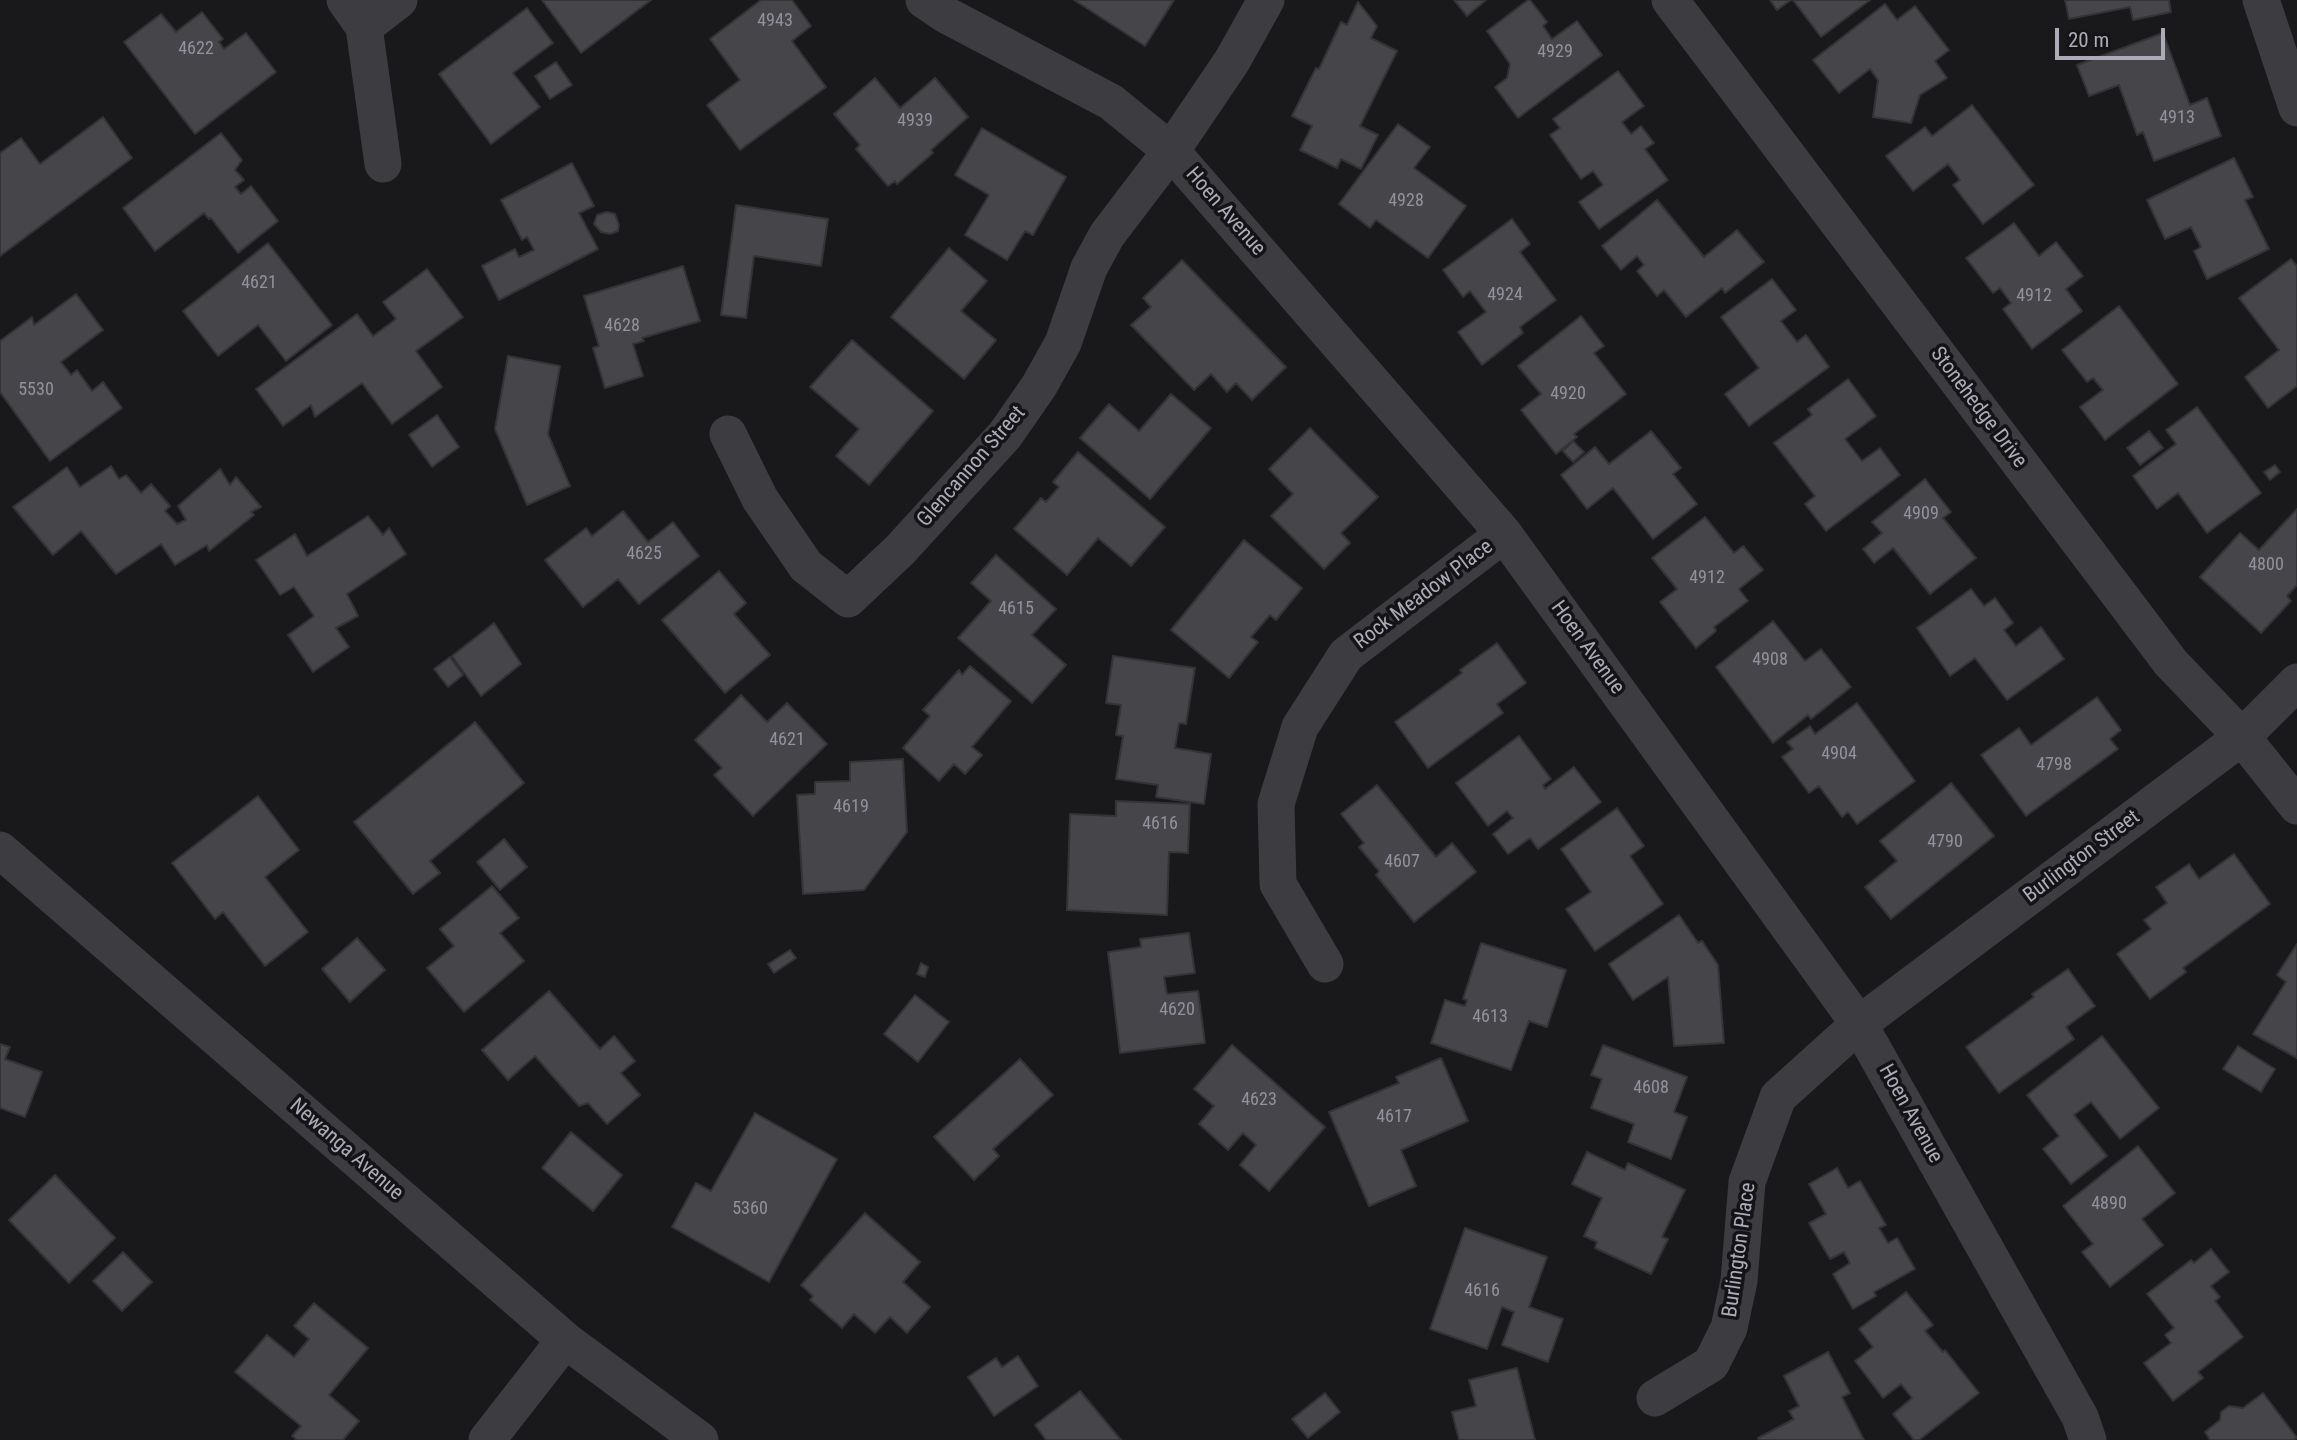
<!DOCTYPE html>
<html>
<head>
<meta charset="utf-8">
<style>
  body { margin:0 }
  #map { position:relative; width:2297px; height:1440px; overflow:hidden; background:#19181a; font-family:"Roboto Condensed",sans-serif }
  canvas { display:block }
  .scale { position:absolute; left:2055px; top:28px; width:110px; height:32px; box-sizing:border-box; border:4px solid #acacb9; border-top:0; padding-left:9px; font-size:21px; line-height:24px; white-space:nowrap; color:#acacb9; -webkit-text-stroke:5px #141315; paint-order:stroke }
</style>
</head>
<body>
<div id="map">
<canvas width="2297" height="1440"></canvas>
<div class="scale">20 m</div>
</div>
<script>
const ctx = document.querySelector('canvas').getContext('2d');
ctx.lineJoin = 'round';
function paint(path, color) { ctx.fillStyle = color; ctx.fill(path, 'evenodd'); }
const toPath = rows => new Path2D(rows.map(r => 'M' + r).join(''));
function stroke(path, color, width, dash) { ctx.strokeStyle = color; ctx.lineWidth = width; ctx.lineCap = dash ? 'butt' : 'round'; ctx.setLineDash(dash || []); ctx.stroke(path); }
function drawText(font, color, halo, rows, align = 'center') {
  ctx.font = font + ' "Roboto Condensed",sans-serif'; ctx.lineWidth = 7; ctx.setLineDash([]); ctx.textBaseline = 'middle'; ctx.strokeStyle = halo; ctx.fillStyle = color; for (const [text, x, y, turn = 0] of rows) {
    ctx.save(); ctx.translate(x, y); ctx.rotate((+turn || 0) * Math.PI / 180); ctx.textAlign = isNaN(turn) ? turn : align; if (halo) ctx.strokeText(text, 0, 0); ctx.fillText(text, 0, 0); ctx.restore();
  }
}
const building = toPath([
  [542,0,651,0,581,53,542,0],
  [761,0,792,0,811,26,792,41,826,87,740,150,707,105,740,80,710,39,761,0],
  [1074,0,1174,0,1145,46,1074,0],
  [1454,0,1486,0,1467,16,1454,0],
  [1528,0,1530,0,1547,22,1543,26,1552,39,1577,21,1602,55,1518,118,1495,87,1507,78,1510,64,1487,31,1528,0],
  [1770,0,1791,0,1777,10,1770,0],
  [1793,0,1870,0,1821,37,1793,0],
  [2065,0,2169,0,2171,12,2133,20,2130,7,2069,19,2065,0],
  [1358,2,1377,26,1371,38,1397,51,1360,126,1378,135,1361,169,1341,159,1337,168,1300,150,1312,126,1292,116,1316,68,1319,69,1341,22,1347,25,1358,2],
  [1885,4,1897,20,1915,6,1949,50,1935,61,1947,78,1920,95,1911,123,1873,117,1878,80,1870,69,1839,93,1813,60,1885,4],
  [527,8,553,43,513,73,540,107,491,144,439,74,527,8],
  [202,12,223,39,219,42,224,49,246,33,276,72,195,134,124,42,161,14,176,32,202,12],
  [2163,33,2190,105,2207,98,2221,136,2154,161,2143,132,2137,135,2119,85,2089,96,2077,65,2163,33],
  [556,62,572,85,550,99,535,76,556,62],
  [1618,71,1644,106,1622,122,1631,134,1641,126,1654,143,1645,149,1668,180,1599,229,1579,202,1603,185,1593,171,1581,179,1550,135,1560,128,1553,119,1618,71],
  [875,78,900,108,935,78,968,117,931,150,933,153,897,184,895,181,888,186,856,149,860,145,834,114,875,78],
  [1972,105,2034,185,1983,224,1953,185,1960,180,1948,164,1913,191,1886,156,1925,127,1932,136,1972,105],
  [103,117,132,158,0,256,0,153,21,138,40,164,103,117],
  [1398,124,1430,147,1414,168,1466,206,1428,258,1376,220,1370,228,1339,204,1398,124],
  [982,128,1066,177,1033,235,1025,231,1007,260,965,235,989,195,955,175,982,128],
  [221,133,242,160,235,170,244,180,235,187,241,194,251,186,278,221,238,253,211,218,209,219,204,213,155,251,123,208,221,133],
  [2234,158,2253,197,2245,200,2269,249,2207,279,2194,251,2201,247,2191,227,2165,239,2147,200,2234,158],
  [572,163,594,206,579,213,598,249,499,300,482,266,515,249,519,257,534,250,527,237,522,240,501,200,572,163],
  [1657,200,1704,257,1737,230,1764,262,1725,293,1722,288,1686,317,1664,290,1657,296,1637,271,1644,265,1637,256,1621,270,1602,246,1657,200],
  [736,205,828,219,821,266,754,256,746,318,721,315,736,205],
  [607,212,615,214,619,225,618,231,610,234,601,232,594,224,597,215,607,212],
  [1512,219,1530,244,1520,252,1556,300,1520,327,1523,333,1482,365,1458,332,1486,312,1470,291,1463,297,1443,270,1512,219],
  [2014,223,2039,256,2056,242,2083,276,2066,289,2082,311,2032,349,2003,309,2011,303,2000,288,1993,293,1966,258,2014,223],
  [268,243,332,325,286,361,258,325,218,356,183,311,268,243],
  [949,248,987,281,961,311,996,340,964,379,891,317,949,248],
  [2291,259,2297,266,2297,386,2268,408,2245,377,2279,350,2239,298,2291,259],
  [1182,260,1286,367,1252,400,1236,383,1227,392,1211,374,1194,390,1131,325,1151,307,1143,298,1182,260],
  [683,266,700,321,642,338,644,341,633,344,643,376,605,388,593,348,599,346,584,296,683,266],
  [427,269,463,317,416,351,442,387,392,424,362,383,315,417,311,405,283,426,256,389,357,314,373,336,396,319,383,302,427,269],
  [1772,279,1796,310,1781,321,1797,342,1806,335,1829,367,1749,426,1725,394,1759,368,1721,317,1772,279],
  [76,294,103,330,61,362,71,375,77,370,92,391,103,382,122,408,50,461,0,392,0,341,32,317,34,325,76,294],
  [2119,306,2178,384,2105,440,2080,407,2103,390,2093,378,2087,382,2062,350,2119,306],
  [1581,316,1604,346,1594,353,1626,394,1574,434,1577,437,1556,454,1521,410,1541,394,1518,366,1581,316],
  [852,340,933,411,869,485,836,456,859,429,810,387,852,340],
  [508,356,560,366,548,434,570,486,527,505,495,429,508,356],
  [1848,379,1876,416,1845,439,1862,461,1880,448,1900,475,1826,531,1805,504,1815,496,1774,443,1812,415,1808,409,1848,379],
  [1171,394,1211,428,1150,499,1080,438,1109,404,1139,431,1171,394],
  [2197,407,2261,493,2207,533,2178,493,2157,509,2133,476,2176,444,2166,430,2197,407],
  [437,415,459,447,432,467,409,435,437,415],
  [1310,428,1378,497,1341,533,1350,543,1324,569,1271,516,1293,494,1269,469,1310,428],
  [1651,431,1681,468,1673,474,1697,504,1653,539,1613,488,1587,509,1561,475,1595,447,1609,464,1651,431],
  [2149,431,2163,448,2140,465,2127,448,2149,431],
  [1573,441,1584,452,1573,462,1563,451,1573,441],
  [1078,452,1165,527,1131,566,1098,538,1067,575,1014,529,1041,498,1046,502,1059,487,1053,482,1078,452],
  [2275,465,2280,472,2270,480,2264,472,2275,465],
  [111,466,119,479,126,475,141,493,151,484,170,506,165,511,177,524,186,520,178,506,220,469,230,485,236,477,261,507,251,512,254,515,209,551,207,545,175,565,161,544,116,574,81,531,53,555,13,507,67,467,80,487,111,466],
  [1925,479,1951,512,1943,518,1976,558,1930,594,1893,548,1874,563,1863,549,1882,533,1872,522,1925,479],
  [2297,509,2297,585,2287,596,2291,601,2261,633,2200,577,2240,533,2259,550,2297,509],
  [623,511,648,542,673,522,699,556,639,604,618,579,583,607,545,560,586,528,592,536,623,511],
  [368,516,383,535,389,528,406,554,347,594,358,616,336,628,349,647,313,672,288,635,314,616,294,587,280,595,256,560,295,534,307,556,368,516],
  [1705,517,1734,553,1743,546,1763,570,1739,589,1748,601,1714,627,1716,631,1696,648,1660,602,1677,589,1652,558,1705,517],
  [1244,540,1302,588,1276,620,1270,615,1251,637,1258,642,1229,678,1171,630,1244,540],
  [996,555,1056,609,1032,635,1066,665,1032,703,958,638,991,601,971,583,996,555],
  [719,571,746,603,734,614,770,655,725,693,662,620,719,571],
  [1971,589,1984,606,1995,598,2013,623,2004,630,2016,646,2041,627,2064,659,2007,700,1975,658,1950,676,1917,628,1971,589],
  [1773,621,1805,661,1821,649,1851,687,1811,719,1808,715,1773,743,1716,667,1773,621],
  [494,623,521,664,481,696,452,656,494,623],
  [1497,643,1526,683,1497,704,1503,713,1428,768,1395,722,1462,673,1460,670,1497,643],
  [1113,656,1195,668,1186,724,1179,723,1175,748,1211,754,1204,804,1156,797,1158,785,1116,779,1123,736,1116,735,1121,705,1106,703,1113,656],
  [450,657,463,675,448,687,434,669,450,657],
  [970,666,1011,701,972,747,982,755,965,774,954,764,939,781,903,748,930,716,923,710,959,670,962,675,970,666],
  [741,695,767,722,787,703,827,744,753,816,714,775,722,768,695,740,741,695],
  [2097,697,2121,730,2110,739,2118,749,2026,816,1981,755,2019,728,2031,745,2097,697],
  [1857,703,1915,781,1857,824,1848,812,1842,817,1819,786,1809,793,1782,757,1793,749,1787,742,1810,726,1815,734,1857,703],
  [475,722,524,783,430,861,440,873,413,894,354,822,475,722],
  [1519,736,1551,779,1543,785,1545,789,1574,767,1601,802,1538,849,1530,838,1508,854,1493,834,1513,818,1507,811,1488,826,1456,783,1519,736],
  [903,759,907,832,864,890,803,894,797,795,815,794,815,782,850,781,850,762,903,759],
  [1951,783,1994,836,1891,919,1865,887,1897,861,1880,841,1951,783],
  [1377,785,1436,857,1452,843,1476,872,1414,922,1376,875,1379,871,1359,847,1364,843,1341,814,1377,785],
  [258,796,299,850,265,877,308,932,265,966,223,912,215,919,172,863,258,796],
  [1116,801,1190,804,1188,853,1169,852,1167,915,1067,910,1070,814,1116,816,1116,801],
  [1617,808,1644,846,1630,856,1663,904,1595,951,1566,909,1591,892,1561,849,1617,808],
  [504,839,527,867,500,890,477,862,504,839],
  [2234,854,2270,904,2183,968,2186,972,2150,999,2117,954,2151,929,2144,920,2167,903,2156,887,2189,864,2199,879,2234,854],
  [492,886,519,918,500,933,524,961,464,1012,427,968,454,946,440,929,492,886],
  [1679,915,1698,943,1702,941,1718,965,1724,1043,1674,1046,1668,977,1633,1000,1609,964,1679,915],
  [1189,933,1195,973,1164,977,1167,994,1198,991,1205,1043,1120,1053,1108,952,1141,947,1140,939,1189,933],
  [357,938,385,970,350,1002,322,969,357,938],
  [1481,943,1566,970,1547,1027,1529,1021,1511,1070,1431,1043,1445,1000,1465,1006,1467,1000,1463,999,1481,943],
  [2297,944,2297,1058,2253,1034,2286,982,2277,975,2297,944],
  [790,950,796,958,774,973,768,964,790,950],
  [921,963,928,967,925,977,917,974,921,963],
  [2068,969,2095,1006,2066,1027,2074,1039,1999,1093,1966,1047,2034,997,2032,994,2068,969],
  [549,991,600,1049,614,1036,635,1061,621,1073,640,1095,607,1124,588,1103,579,1106,535,1056,508,1080,482,1050,549,991],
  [915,995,949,1022,918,1062,884,1034,915,995],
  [2102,1036,2159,1108,2120,1139,2091,1102,2074,1115,2107,1156,2071,1184,2043,1149,2059,1136,2027,1095,2102,1036],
  [0,1044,10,1047,5,1059,42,1072,25,1117,0,1108,0,1044],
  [1232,1045,1325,1127,1269,1191,1240,1165,1256,1145,1243,1133,1228,1150,1199,1124,1214,1106,1194,1089,1232,1045],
  [1603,1045,1687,1077,1674,1112,1687,1117,1671,1159,1628,1142,1634,1124,1591,1108,1602,1079,1591,1075,1603,1045],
  [2238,1046,2275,1069,2261,1092,2223,1069,2238,1046],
  [1441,1058,1468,1121,1401,1150,1416,1186,1369,1206,1329,1112,1399,1083,1396,1077,1441,1058],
  [1020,1059,1053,1095,993,1149,999,1156,974,1180,934,1137,1020,1059],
  [755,1113,837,1159,769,1282,672,1227,696,1183,711,1191,755,1113],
  [571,1132,622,1175,593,1211,542,1168,571,1132],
  [2138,1146,2175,1193,2142,1219,2163,1245,2110,1287,2082,1252,2093,1244,2063,1206,2138,1146],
  [1587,1152,1625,1170,1628,1163,1685,1190,1662,1237,1668,1239,1651,1274,1595,1248,1597,1242,1584,1236,1602,1198,1572,1184,1587,1152],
  [1837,1168,1848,1188,1860,1181,1886,1225,1879,1228,1888,1243,1897,1238,1915,1269,1874,1292,1876,1296,1853,1309,1833,1274,1850,1263,1844,1252,1830,1259,1809,1223,1826,1214,1809,1184,1837,1168],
  [55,1175,115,1238,69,1283,9,1220,55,1175],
  [865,1213,920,1262,903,1282,930,1307,907,1333,890,1317,875,1333,854,1314,842,1328,810,1300,813,1296,801,1285,865,1213],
  [1465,1228,1547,1257,1529,1307,1563,1319,1548,1362,1502,1345,1514,1312,1502,1307,1487,1349,1430,1329,1465,1228],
  [2211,1249,2229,1272,2211,1286,2220,1297,2215,1301,2243,1337,2198,1372,2203,1378,2173,1401,2144,1363,2171,1343,2165,1335,2174,1328,2147,1294,2191,1260,2194,1263,2211,1249],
  [123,1252,152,1282,122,1311,93,1281,123,1252],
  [1906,1292,1933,1325,1925,1331,1943,1352,1945,1350,1979,1393,1919,1440,1914,1440,1893,1414,1912,1398,1901,1384,1883,1398,1855,1361,1873,1347,1859,1329,1906,1292],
  [314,1303,368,1348,329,1395,359,1421,343,1440,297,1440,292,1436,301,1426,235,1372,267,1335,294,1357,309,1339,294,1326,314,1303],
  [1828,1352,1850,1393,1842,1397,1864,1440,1759,1440,1758,1438,1794,1419,1789,1411,1799,1406,1784,1376,1828,1352],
  [1018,1356,1038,1386,994,1416,968,1377,996,1358,1002,1367,1018,1356],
  [1517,1368,1535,1440,1459,1440,1452,1412,1476,1406,1469,1380,1517,1368],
  [1080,1391,1121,1440,1046,1440,1035,1425,1080,1391],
  [1325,1393,1340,1412,1308,1438,1292,1419,1325,1393],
  [2263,1393,2297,1438,2293,1440,2210,1440,2205,1432,2220,1420,2221,1412,2229,1406,2243,1408,2263,1393]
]);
const minor = toPath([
  [345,0,364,27,383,164],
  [924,0,946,15,1111,102,1171,151,1504,534,1859,1024,2080,1417,2088,1440],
  [1670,0,2171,663,2242,737,2297,806],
  [2261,0,2297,108],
  [364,27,399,0],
  [728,434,760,499,806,566,848,599,900,550,1005,435,1039,386,1063,343,1089,268,1107,235,1171,151,1232,61,1266,0],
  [0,850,565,1340,700,1440],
  [1325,964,1278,884,1276,804,1300,727,1346,655,1504,534],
  [1655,1398,1711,1364,1729,1328,1739,1281,1747,1182,1778,1097,1859,1024,2242,737,2297,682],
  [487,1440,565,1340]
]);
const numberNames = [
  ["4943",775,21],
  ["4622",196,49],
  ["4929",1555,52],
  ["4913",2177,118],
  ["4939",915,121],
  ["4928",1406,201],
  ["4621",259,283],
  ["4924",1505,295],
  ["4912",2034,296],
  ["4628",622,326],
  ["5530",36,390],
  ["4920",1568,394],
  ["4909",1921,514],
  ["4625",644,554],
  ["4800",2266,565],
  ["4912",1707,578],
  ["4615",1016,609],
  ["4908",1770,660],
  ["4621",787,740],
  ["4904",1839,754],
  ["4798",2054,765],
  ["4619",851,807],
  ["4616",1160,824],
  ["4790",1945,842],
  ["4607",1402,862],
  ["4620",1177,1010],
  ["4613",1490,1017],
  ["4608",1651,1088],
  ["4623",1259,1100],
  ["4617",1394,1117],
  ["4890",2109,1204],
  ["5360",750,1209],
  ["4616",1482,1291]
];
const streetNames = [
  ["Hoen Avenue",1225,212,49],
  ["Stonehedge Drive",1978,408,53],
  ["Glencannon Street",972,467,-49],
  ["Rock Meadow Place",1424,595,-37],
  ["Hoen Avenue",1587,648,54],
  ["Burlington Street",2082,857,-37],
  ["Hoen Avenue",1910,1114,61],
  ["Newanga Avenue",346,1150,41],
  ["Burlington Place",1740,1250,-82]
];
paint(building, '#46454a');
stroke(building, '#343336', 2);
stroke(minor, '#3d3c41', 37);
drawText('18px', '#92929d', null, numberNames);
drawText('21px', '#acacb9', '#141315', streetNames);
</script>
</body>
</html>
